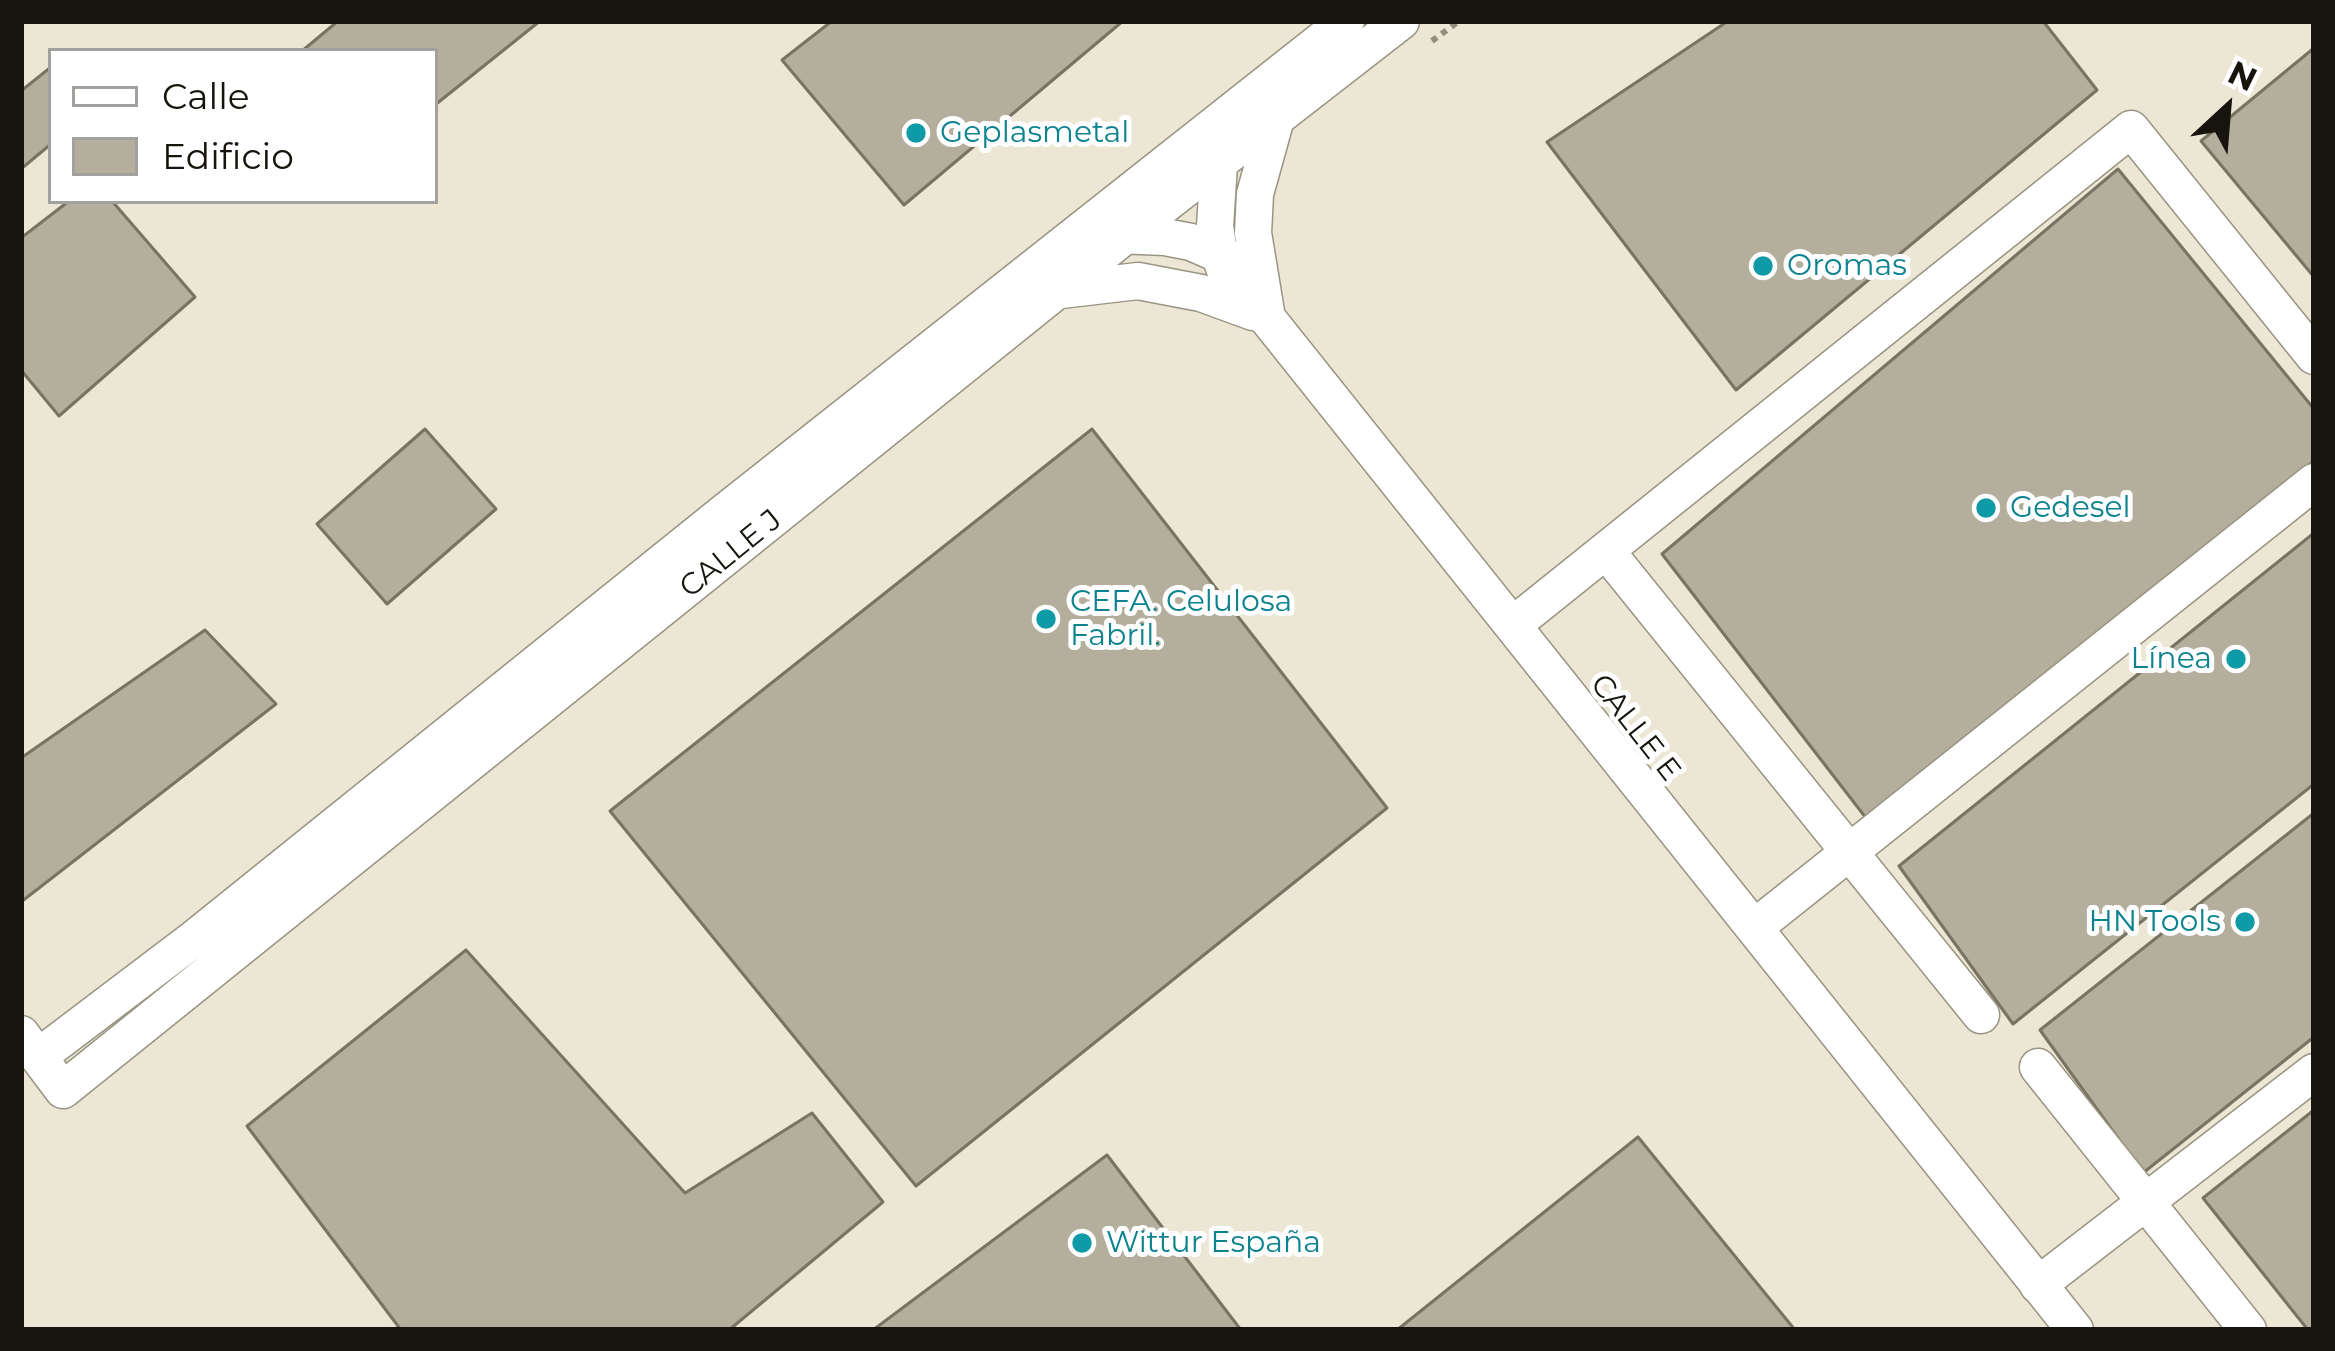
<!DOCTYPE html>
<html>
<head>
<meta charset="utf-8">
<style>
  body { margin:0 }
  #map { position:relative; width:2335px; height:1351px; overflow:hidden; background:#ece7d4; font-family:Montserrat,sans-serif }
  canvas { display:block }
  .frame { position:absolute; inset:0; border:24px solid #16140d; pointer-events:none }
  .legend { position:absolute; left:48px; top:48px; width:390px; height:156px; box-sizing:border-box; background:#fff; border:3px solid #a2a19e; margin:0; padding:15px 21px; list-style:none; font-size:36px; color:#16140d }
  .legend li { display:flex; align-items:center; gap:24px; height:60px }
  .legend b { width:60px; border:3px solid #a2a19e }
  .north { position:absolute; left:2167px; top:48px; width:120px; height:120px; -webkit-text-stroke:9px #fff; paint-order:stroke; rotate:26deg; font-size:33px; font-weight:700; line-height:48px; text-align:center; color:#16140d }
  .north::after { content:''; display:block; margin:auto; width:42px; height:54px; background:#16140d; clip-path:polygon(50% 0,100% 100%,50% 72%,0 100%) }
</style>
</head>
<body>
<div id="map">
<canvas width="2335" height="1351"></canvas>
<div class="frame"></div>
<ul class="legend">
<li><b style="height:15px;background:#fff"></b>Calle</li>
<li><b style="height:33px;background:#b4af9d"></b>Edificio</li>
</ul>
<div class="north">N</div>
</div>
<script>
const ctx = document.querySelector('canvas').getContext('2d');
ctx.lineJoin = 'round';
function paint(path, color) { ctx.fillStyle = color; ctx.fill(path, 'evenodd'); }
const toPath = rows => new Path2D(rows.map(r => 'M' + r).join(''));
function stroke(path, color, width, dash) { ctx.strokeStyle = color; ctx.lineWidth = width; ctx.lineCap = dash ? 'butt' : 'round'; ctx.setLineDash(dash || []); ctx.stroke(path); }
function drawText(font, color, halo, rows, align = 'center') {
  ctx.font = font + ' Montserrat,sans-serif'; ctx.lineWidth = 10; ctx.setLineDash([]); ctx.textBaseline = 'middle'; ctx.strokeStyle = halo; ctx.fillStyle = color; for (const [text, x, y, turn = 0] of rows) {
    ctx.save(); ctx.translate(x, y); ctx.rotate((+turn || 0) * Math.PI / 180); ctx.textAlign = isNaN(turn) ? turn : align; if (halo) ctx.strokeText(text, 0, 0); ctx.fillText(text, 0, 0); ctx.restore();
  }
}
const building = toPath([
  [338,21,540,21,435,105,435,51,302,51,338,21],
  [832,21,1123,21,904,205,782,60,832,21],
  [1728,21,2043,21,2097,90,1736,390,1547,142,1728,21],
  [2314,48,2314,277,2201,141,2314,48],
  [51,67,51,144,21,169,21,91,51,67],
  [2118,169,2314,409,2314,461,1866,818,1662,554,2118,169],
  [69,201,112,201,195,297,59,416,21,370,21,238,69,201],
  [425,429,496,509,387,604,317,524,425,429],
  [1092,429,1387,808,916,1186,610,811,1092,429],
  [2314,533,2314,784,2013,1024,1899,866,2314,533],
  [205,630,276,704,21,902,21,758,205,630],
  [2314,813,2314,1037,2143,1173,2040,1030,2314,813],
  [466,950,685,1193,812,1113,883,1202,729,1330,401,1330,247,1126,466,950],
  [2314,1110,2314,1330,2308,1330,2203,1198,2314,1110],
  [1638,1137,1795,1330,1397,1330,1638,1137],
  [1107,1155,1241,1330,873,1330,1107,1155]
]);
const path = toPath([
  [1432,41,1459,21]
]);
const minor = toPath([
  [1275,122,1255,194,1253,233,1267,318,2075,1330],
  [1220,149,1215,226,1219,253,1230,285,1248,305,1267,318],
  [1117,235,1165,237,1191,242,1237,262],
  [1061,290,1138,281,1201,293,1253,312],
  [1607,552,1981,1015],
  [1513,625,2131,129,2314,356],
  [1754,928,2314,482],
  [21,1034,63,1090,1127,234,1401,21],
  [38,1057,195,938,726,511,1346,21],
  [2038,1067,2248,1330],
  [2038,1285,2314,1072]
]);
const markers = [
  [916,133,12,"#0f9aa8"],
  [1763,266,12,"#0f9aa8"],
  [1986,508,12,"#0f9aa8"],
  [1046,619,12,"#0f9aa8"],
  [2236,659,12,"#0f9aa8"],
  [2245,922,12,"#0f9aa8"],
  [1082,1243,12,"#0f9aa8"]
];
const cultureNames = [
  ["Geplasmetal",940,133],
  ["Oromas",1787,266],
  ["Gedesel",2010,508],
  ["CEFA. Celulosa",1070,602],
  ["Fabril.",1070,636],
  ["Línea",2212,659,"right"],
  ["HN Tools",2221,922,"right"],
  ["Wittur España",1106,1243]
];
const streetNames = [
  ["CALLE J",731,554,-39],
  ["CALLE E",1635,728,52]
];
paint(building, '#b4af9d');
stroke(building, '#787362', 3);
stroke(minor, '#999583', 39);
stroke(path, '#928e80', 6, [6, 6]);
stroke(minor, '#fff', 36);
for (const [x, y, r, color] of markers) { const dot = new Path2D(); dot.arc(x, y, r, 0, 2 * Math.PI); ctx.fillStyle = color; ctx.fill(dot); stroke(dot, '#fff', 4.5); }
drawText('30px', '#0d838f', '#fff', cultureNames, 'left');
drawText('30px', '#16140d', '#fff', streetNames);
</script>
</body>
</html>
